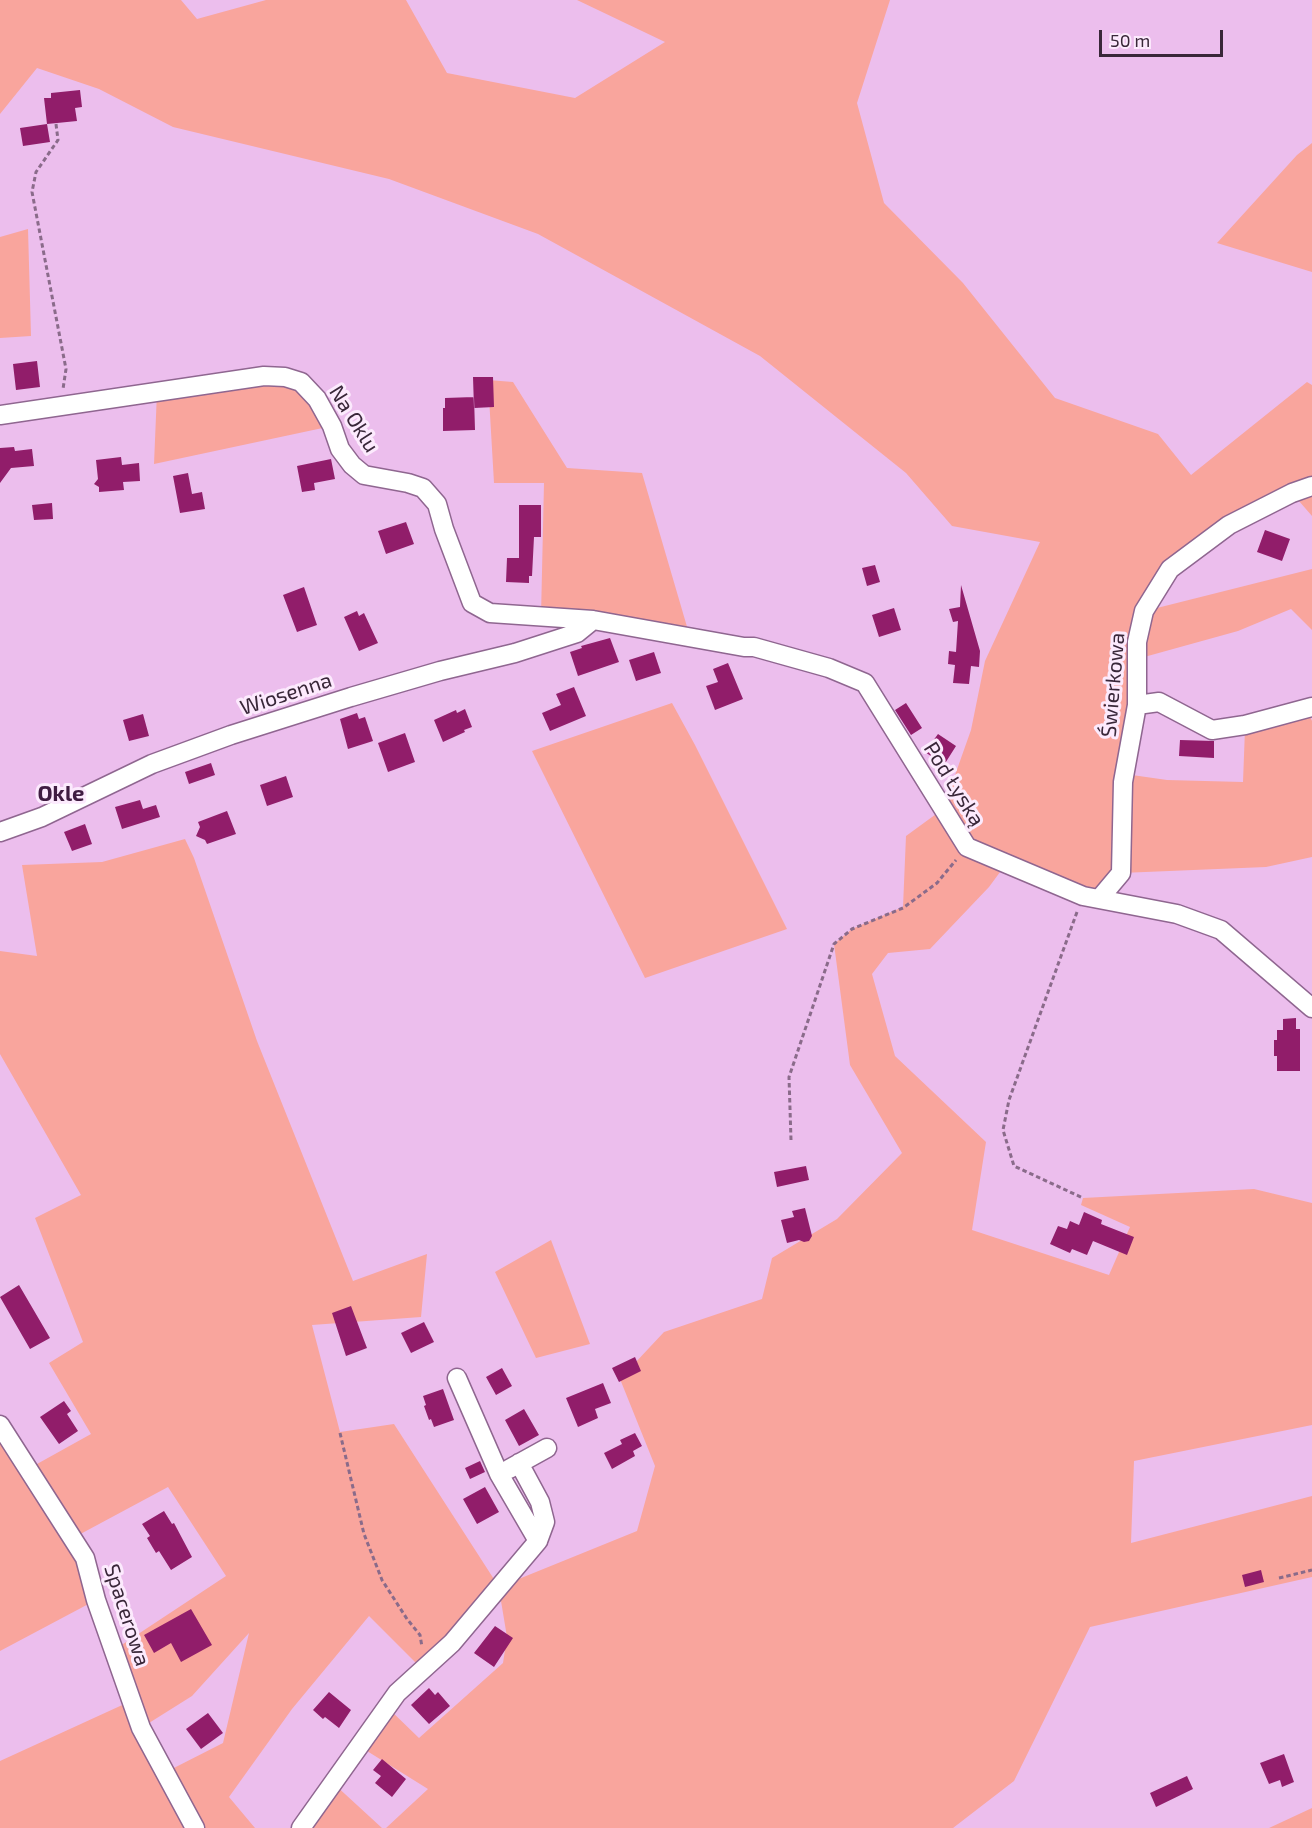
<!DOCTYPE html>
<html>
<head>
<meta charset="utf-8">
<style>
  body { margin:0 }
  #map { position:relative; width:1312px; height:1828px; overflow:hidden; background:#ecbeed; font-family:"Exo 2",sans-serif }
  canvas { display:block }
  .scale { position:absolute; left:1099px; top:30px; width:124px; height:27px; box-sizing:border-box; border:3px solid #392739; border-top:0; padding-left:8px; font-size:18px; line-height:21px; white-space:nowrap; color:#392739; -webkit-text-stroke:4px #fceafd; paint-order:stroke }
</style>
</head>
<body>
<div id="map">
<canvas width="1312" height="1828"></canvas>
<div class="scale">50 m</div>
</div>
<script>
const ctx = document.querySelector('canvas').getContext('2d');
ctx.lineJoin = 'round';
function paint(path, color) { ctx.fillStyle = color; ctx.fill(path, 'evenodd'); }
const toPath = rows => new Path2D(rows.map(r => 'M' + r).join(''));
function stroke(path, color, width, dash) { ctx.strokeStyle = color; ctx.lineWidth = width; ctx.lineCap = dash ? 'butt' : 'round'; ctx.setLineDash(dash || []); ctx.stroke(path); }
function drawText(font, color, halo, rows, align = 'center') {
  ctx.font = font + ' "Exo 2",sans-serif'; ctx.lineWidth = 6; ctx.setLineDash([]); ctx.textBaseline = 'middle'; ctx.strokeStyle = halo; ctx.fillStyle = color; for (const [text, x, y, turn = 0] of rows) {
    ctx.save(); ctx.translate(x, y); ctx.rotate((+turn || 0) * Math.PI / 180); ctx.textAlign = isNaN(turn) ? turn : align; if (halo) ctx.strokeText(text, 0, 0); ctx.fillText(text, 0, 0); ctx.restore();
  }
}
const green = toPath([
  [0,0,181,0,197,19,266,0,406,0,447,73,575,98,665,42,577,0,890,0,857,103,884,203,963,283,1055,398,1158,434,1191,475,1307,382,1312,385,1312,516,1292,493,1170,569,1145,611,1312,569,1312,630,1291,609,1238,631,1137,659,1132,775,1167,780,1243,782,1245,729,1308,712,1312,721,1312,857,1266,867,1121,873,1100,898,1006,864,989,887,930,949,888,953,872,974,895,1056,986,1142,972,1230,1109,1275,1130,1227,1081,1205,1083,1198,1254,1189,1312,1203,1312,1425,1134,1461,1131,1543,1312,1496,1312,1577,1090,1627,1014,1781,953,1828,386,1828,428,1789,359,1746,387,1707,419,1738,503,1663,507,1637,499,1589,423,1670,369,1616,292,1709,229,1797,255,1828,0,1828,0,1761,131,1701,114,1650,226,1576,168,1487,73,1538,96,1600,0,1651,0,1425,28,1469,91,1434,49,1363,83,1342,35,1218,81,1195,0,1054,0,951,37,956,22,865,102,862,185,839,194,858,257,1041,353,1281,427,1254,421,1317,312,1325,340,1432,394,1424,499,1587,637,1531,655,1466,620,1379,664,1332,762,1299,772,1258,837,1219,902,1153,850,1065,834,944,852,929,903,907,906,836,943,809,971,730,985,661,1040,542,952,526,906,473,760,356,538,234,389,179,173,127,99,89,37,68,0,114],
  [249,1633,223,1743,166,1772,141,1728,192,1696],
  [1312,143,1312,272,1217,243,1297,155],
  [28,229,31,336,0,338,0,237],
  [285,377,332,426,154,464,157,392],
  [488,380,513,382,567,468,642,473,690,637,541,616,544,483,494,483],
  [672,703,695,745,787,929,645,978,532,751],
  [551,1240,590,1344,536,1358,495,1272],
  [333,1783,382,1828,301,1828],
  [1312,1808,1312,1828,1269,1828]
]);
const building = toPath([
  [80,90,82,107,75,108,77,121,47,124,50,142,23,146,20,128,47,124,44,98,51,98,51,93],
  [37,361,40,387,16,390,13,364],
  [473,377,493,377,494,407,474,408],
  [474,397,475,430,443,431,443,408,445,408,445,398],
  [14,447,15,451,32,449,34,466,11,468,0,483,0,448],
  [121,457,122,465,139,463,140,481,123,482,124,490,99,492,99,487,94,484,98,479,96,460],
  [331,459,335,479,314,483,315,490,302,492,297,466],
  [188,473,192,494,202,492,205,509,180,513,173,476],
  [52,503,53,519,34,520,32,505],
  [519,505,541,505,541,537,534,537,532,576,529,576,529,583,506,582,507,558,519,558],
  [406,522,414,544,386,554,378,531],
  [1265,530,1290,539,1282,561,1257,552],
  [875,565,880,582,867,586,862,568],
  [961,585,980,651,979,667,971,666,969,684,953,683,955,665,948,664,949,651,956,652,958,621,953,622,949,609,960,607],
  [304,587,317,625,297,632,283,595],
  [894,608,901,630,879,637,872,615],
  [357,611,359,616,364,613,378,643,359,651,344,617],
  [610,638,619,662,578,676,570,652,582,648,581,646],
  [654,652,661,673,636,681,629,660],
  [728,663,743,699,715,710,706,686,718,682,713,669],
  [574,687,586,716,550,731,542,713,561,705,556,694],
  [906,703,922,728,911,735,895,710],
  [465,709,472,727,464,730,465,732,443,742,434,720,456,710,457,713],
  [357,713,359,719,365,717,373,741,348,749,340,719],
  [143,714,149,736,129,741,123,720],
  [405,733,415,762,388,772,378,743],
  [938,734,956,746,944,765,925,752],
  [1180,740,1214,741,1214,758,1179,756],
  [211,763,215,775,189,784,185,772],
  [286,776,293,797,267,806,260,785],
  [140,800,143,809,156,805,160,817,122,829,115,807],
  [227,811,236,834,207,844,205,840,196,836,200,827,198,822],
  [85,824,92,844,72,851,64,832],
  [1296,1018,1296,1029,1300,1029,1300,1071,1277,1071,1277,1056,1274,1056,1274,1040,1277,1040,1277,1030,1283,1030,1283,1019],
  [806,1166,809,1180,777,1187,774,1172],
  [805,1208,812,1236,809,1241,804,1242,799,1240,787,1243,781,1220,794,1217,792,1211],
  [1084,1212,1102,1220,1101,1224,1134,1237,1127,1255,1093,1241,1087,1255,1072,1249,1070,1253,1050,1244,1058,1226,1067,1229,1070,1221,1079,1225],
  [19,1285,50,1338,30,1349,0,1297],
  [351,1306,367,1348,346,1356,332,1313],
  [424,1322,434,1342,411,1353,401,1333],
  [635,1357,641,1371,619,1382,612,1368],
  [502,1368,512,1386,496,1395,486,1377],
  [603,1383,611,1403,595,1409,598,1418,578,1427,566,1398],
  [443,1389,454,1420,434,1427,431,1419,429,1420,424,1406,426,1405,423,1396],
  [64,1401,71,1411,67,1414,78,1431,59,1444,40,1417],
  [524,1409,539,1435,519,1446,505,1420],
  [635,1433,642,1446,633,1451,635,1456,612,1469,604,1453,622,1444,620,1440],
  [480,1461,485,1472,470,1479,465,1468],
  [485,1487,499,1512,477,1524,463,1499],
  [164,1511,172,1524,174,1523,192,1557,171,1570,159,1551,156,1553,147,1538,150,1536,142,1524],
  [1261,1570,1264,1582,1245,1587,1242,1575],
  [191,1609,212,1645,181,1662,171,1643,154,1653,144,1635],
  [495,1626,513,1638,494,1667,474,1653],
  [429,1688,435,1695,438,1692,450,1706,429,1724,411,1705],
  [329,1692,351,1710,339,1728,325,1717,323,1719,313,1710],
  [208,1713,223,1733,201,1749,186,1729],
  [1284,1754,1294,1782,1282,1787,1280,1780,1269,1784,1260,1763],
  [382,1759,406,1779,392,1797,375,1783,381,1776,373,1770],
  [1187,1776,1193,1789,1156,1807,1150,1793]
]);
const path = toPath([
  [56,124,58,140,36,172,32,192,66,369,63,389],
  [1077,912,1009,1100,1003,1130,1014,1166,1083,1198],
  [791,1140,789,1077,834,944,852,929,903,908,937,883,956,860],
  [340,1433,364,1534,382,1580,407,1619,420,1635,422,1647],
  [1279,1578,1312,1570]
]);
const minor = toPath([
  [0,415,264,376,285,377,301,382,317,399,332,426,340,449,352,465,364,475,408,483,423,488,437,504,444,529,472,603,490,613,593,620,744,647,754,647,829,668,865,683,967,847,1083,896,1177,914,1221,930,1312,1008],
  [1137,705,1159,702,1212,730,1245,725,1312,707],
  [0,832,42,817,152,764,231,735,351,697,440,671,515,653,577,633,593,620],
  [1100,898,1121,873,1123,782,1137,705,1137,642,1144,611,1170,569,1229,525,1292,493,1312,486],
  [0,1425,85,1558,96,1600,141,1728,195,1828],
  [519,1463,540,1502,545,1522,538,1541],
  [509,1469,547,1448],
  [301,1828,397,1693,452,1643,538,1541,499,1474,457,1378]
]);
const streetNames = [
  ["Na Oklu",354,419,58],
  ["Świerkowa",1113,685,-85],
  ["Wiosenna",286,694,-18],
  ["Pod Łyską",954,784,58],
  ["Spacerowa",127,1615,72]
];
const neighbourhoodNames = [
  ["Okle",61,794]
];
paint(green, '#f9a59d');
paint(building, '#911d6a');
stroke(minor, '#8f6690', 21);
stroke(path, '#8a6b8a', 3, [4.5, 3]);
stroke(minor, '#fff', 18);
drawText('21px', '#392739', '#fceafd', streetNames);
drawText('bold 22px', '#3f1c41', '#fceafd', neighbourhoodNames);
</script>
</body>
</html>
